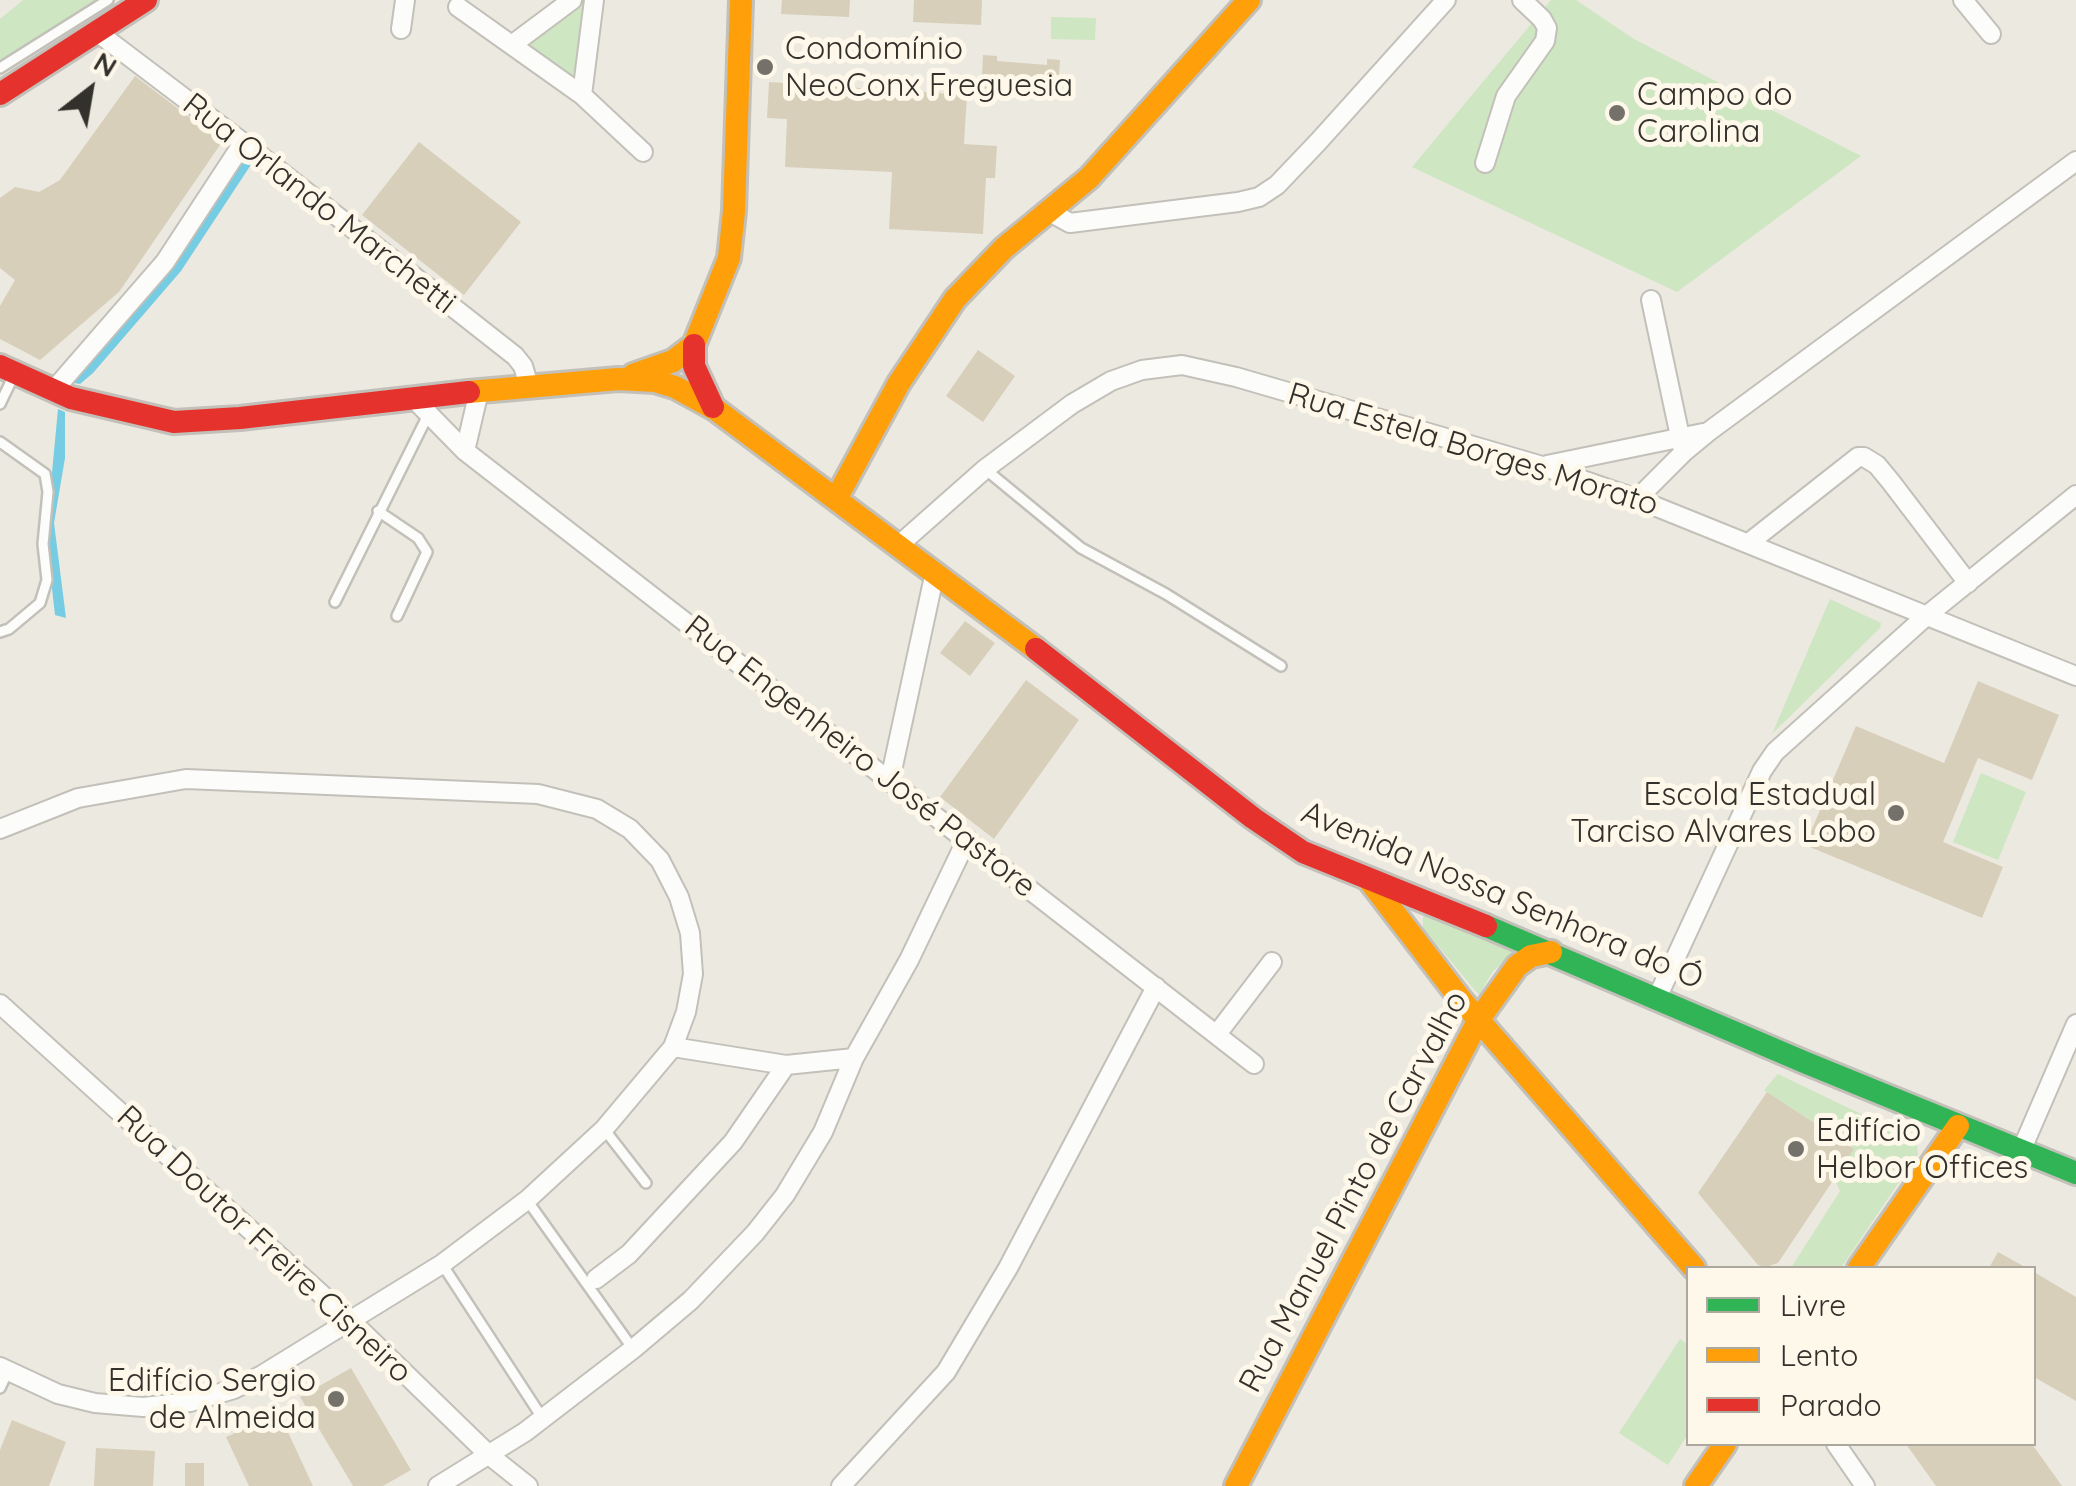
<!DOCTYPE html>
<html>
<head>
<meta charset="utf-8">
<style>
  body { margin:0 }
  #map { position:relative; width:2076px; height:1486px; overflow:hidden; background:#ece9e1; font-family:Quicksand,sans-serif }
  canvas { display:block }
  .legend { position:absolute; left:1686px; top:1266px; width:350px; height:180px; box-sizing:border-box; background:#fef8ea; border:2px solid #ada89e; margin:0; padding:12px 18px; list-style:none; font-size:30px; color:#33312c }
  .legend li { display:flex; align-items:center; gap:20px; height:50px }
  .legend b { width:50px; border:2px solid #ada89e }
  .north { position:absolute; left:40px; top:40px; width:100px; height:100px; -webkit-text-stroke:8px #fef8ea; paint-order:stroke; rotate:31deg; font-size:28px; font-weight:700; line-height:40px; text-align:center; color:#33312c }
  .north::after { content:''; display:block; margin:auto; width:35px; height:45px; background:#33312c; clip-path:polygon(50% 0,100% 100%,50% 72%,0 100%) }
</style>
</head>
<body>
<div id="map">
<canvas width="2076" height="1486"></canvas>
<ul class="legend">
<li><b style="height:12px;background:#30b455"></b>Livre</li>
<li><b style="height:12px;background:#ff9f0a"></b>Lento</li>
<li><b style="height:12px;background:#e5322d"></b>Parado</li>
</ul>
<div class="north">N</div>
</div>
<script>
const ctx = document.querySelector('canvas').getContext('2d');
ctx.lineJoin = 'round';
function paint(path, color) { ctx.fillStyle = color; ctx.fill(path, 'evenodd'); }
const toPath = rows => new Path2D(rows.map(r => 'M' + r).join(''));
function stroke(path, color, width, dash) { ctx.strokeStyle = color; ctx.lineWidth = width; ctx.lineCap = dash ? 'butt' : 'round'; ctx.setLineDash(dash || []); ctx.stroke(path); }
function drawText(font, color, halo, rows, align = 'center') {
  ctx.font = font + ' Quicksand,sans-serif'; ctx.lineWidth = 10; ctx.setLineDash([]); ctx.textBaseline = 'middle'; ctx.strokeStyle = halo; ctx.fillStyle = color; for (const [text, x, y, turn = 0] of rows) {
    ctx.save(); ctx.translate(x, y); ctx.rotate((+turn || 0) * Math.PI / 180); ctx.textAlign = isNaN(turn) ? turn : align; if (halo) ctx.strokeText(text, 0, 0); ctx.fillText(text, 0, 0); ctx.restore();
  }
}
const green = toPath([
  [23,0,101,0,0,64,0,19],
  [1551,0,1576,0,1634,39,1861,156,1677,292,1412,167],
  [586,1,576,83,525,45],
  [1051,17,1096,18,1095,40,1051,39],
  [1830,599,1881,623,1880,628,1772,734],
  [1981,773,2026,792,1998,860,1953,842],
  [1428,912,1518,951,1493,971,1479,995,1423,928,1423,917],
  [1778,1074,1915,1140,1917,1145,1918,1154,1841,1268,1791,1268,1840,1191,1834,1178,1854,1149,1764,1090],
  [1680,1339,1688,1344,1688,1434,1668,1465,1619,1433]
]);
const water = toPath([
  [248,148,258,154,181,271,93,373,80,384,69,382],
  [58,409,65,412,65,458,54,523,66,618,55,615,46,536]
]);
const building = toPath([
  [782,0,850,0,849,17,781,14],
  [914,0,982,0,981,25,913,22],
  [983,55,997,56,997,61,1047,65,1047,59,1060,60,1058,93,996,88,996,95,981,94],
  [135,76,222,142,119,292,40,360,0,339,0,306,15,280,0,268,0,198,15,187,39,192,60,180],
  [769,82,967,95,964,144,997,146,995,178,986,178,983,234,889,229,892,172,785,167,787,119,767,118],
  [419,142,521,222,464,295,362,215],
  [978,350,1015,376,983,422,946,396],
  [965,621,995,643,970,676,940,653],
  [1026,680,1079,720,994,839,940,797],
  [1978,681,2059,715,2032,780,1978,758,1943,842,2003,867,1982,918,1805,845,1856,726,1944,763],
  [1767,1092,1854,1149,1778,1263,1766,1267,1758,1265,1698,1193],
  [1998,1252,2027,1268,1989,1268],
  [2034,1272,2076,1297,2076,1401,2034,1377],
  [351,1368,411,1470,383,1486,353,1486,300,1397],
  [279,1413,313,1486,249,1486,226,1437],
  [12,1420,66,1442,49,1486,0,1486,0,1450],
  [1906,1444,2032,1444,2062,1486,1936,1486],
  [96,1448,155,1451,153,1486,94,1486],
  [185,1463,204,1463,204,1486,185,1486]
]);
const lane = toPath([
  [0,68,108,0],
  [0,404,14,375],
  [0,442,45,474,48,492,43,544,47,580,40,603,9,629,0,632],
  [985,469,1081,548,1166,594,1281,666],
  [378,511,418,538,427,552,397,616],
  [335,602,428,415],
  [604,1129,646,1183],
  [527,1200,633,1349],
  [442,1264,543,1419],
  [0,1388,8,1371]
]);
const street = toPath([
  [1963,0,1991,34],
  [458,7,582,95,643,152],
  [401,29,405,0],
  [97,32,258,154,515,356,523,366,529,386],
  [513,44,572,0],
  [582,95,594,0],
  [1485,163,1506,96,1545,41,1547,28,1542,19,1522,0],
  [1048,211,1070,223,1238,202,1259,197,1277,185,1318,142,1446,0],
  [1651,300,1682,446],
  [53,391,165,262,243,143],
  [413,398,465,451,1254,1064],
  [465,451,479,391],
  [1547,465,1703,433],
  [1637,499,1685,451,1708,432,2076,161],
  [1750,542,1858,457,1864,457,1877,465,1891,482,1968,583],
  [899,545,985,469,1072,404,1111,381,1142,370,1182,365,1236,377,1542,466,1637,499,2076,676],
  [890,780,935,572],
  [0,829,78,798,186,779,538,794,597,809,630,829,660,860,679,897,690,933,693,974,686,1012,673,1047,604,1129,527,1200,442,1264,262,1375,234,1389,190,1402,143,1407,95,1403,58,1394,0,1367],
  [1657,998,1762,771,1775,752,1925,617,2076,495],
  [0,1004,351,1321,489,1455,528,1486],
  [1217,1034,1272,962],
  [673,1047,786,1065,854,1058],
  [2021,1151,2076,1024],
  [596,1279,629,1254,733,1142,786,1065],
  [1836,1444,1865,1486],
  [438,1486,525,1432,633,1349,691,1300,755,1233,785,1195,823,1132,854,1058,909,960,967,839],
  [841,1486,946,1372,1008,1268,1156,987]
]);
const fast = toPath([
  [1486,926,1804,1062,2076,1173]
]);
const slow = toPath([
  [633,375,673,361,694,345,729,258,734,211,741,0],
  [469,392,618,379,655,381,675,387,715,409,1036,649],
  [836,499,899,383,955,299,1004,248,1089,178,1249,0],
  [1369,880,1462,1001,1694,1268],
  [1859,1268,1958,1126],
  [1236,1486,1479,1019,1517,966,1531,956,1551,952],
  [1696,1486,1725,1444]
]);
const jam = toPath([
  [0,94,146,0],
  [694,345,694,366,713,407],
  [0,366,71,398,174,422,240,418,469,392],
  [1036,649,1253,818,1303,852,1486,926]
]);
const markers = [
  [765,67,10,"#74716b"],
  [1617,113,10,"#74716b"],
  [1896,813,10,"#74716b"],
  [1796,1149,10,"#74716b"],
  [336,1399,10,"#74716b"]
];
const poiNames = [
  ["Condomínio",785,49],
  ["NeoConx Freguesia",785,86],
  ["Campo do",1637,95],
  ["Carolina",1637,132],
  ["Escola Estadual",1876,795,"right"],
  ["Tarciso Alvares Lobo",1876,832,"right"],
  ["Edifício",1816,1131],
  ["Helbor Offices",1816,1168],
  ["Edifício Sergio",316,1381,"right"],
  ["de Almeida",316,1418,"right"]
];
const streetNames = [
  ["Rua Orlando Marchetti",319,204,38],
  ["Rua Estela Borges Morato",1473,450,17],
  ["Rua Engenheiro José Pastore",860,757,38],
  ["Avenida Nossa Senhora do Ó",1502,896,23],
  ["Rua Manuel Pinto de Carvalho",1354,1192,-62],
  ["Rua Doutor Freire Cisneiro",264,1245,43]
];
paint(green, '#cee6c1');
paint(water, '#75cce3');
paint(building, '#d8cfba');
stroke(lane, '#c2c0b9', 14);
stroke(street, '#c2c0b9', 22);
stroke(fast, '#c2c0b9', 28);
stroke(slow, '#c2c0b9', 28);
stroke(jam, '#c2c0b9', 28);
stroke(lane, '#fcfcfa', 9);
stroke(street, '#fcfcfa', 18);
stroke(fast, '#30b455', 22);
stroke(slow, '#ff9f0a', 22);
stroke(jam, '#e5322d', 22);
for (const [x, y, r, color] of markers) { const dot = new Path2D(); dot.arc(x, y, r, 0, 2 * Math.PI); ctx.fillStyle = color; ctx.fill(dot); stroke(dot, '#fef8ea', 4); }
drawText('32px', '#33312c', '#fef8ea', poiNames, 'left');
drawText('32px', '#33312c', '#fef8ea', streetNames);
</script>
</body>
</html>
